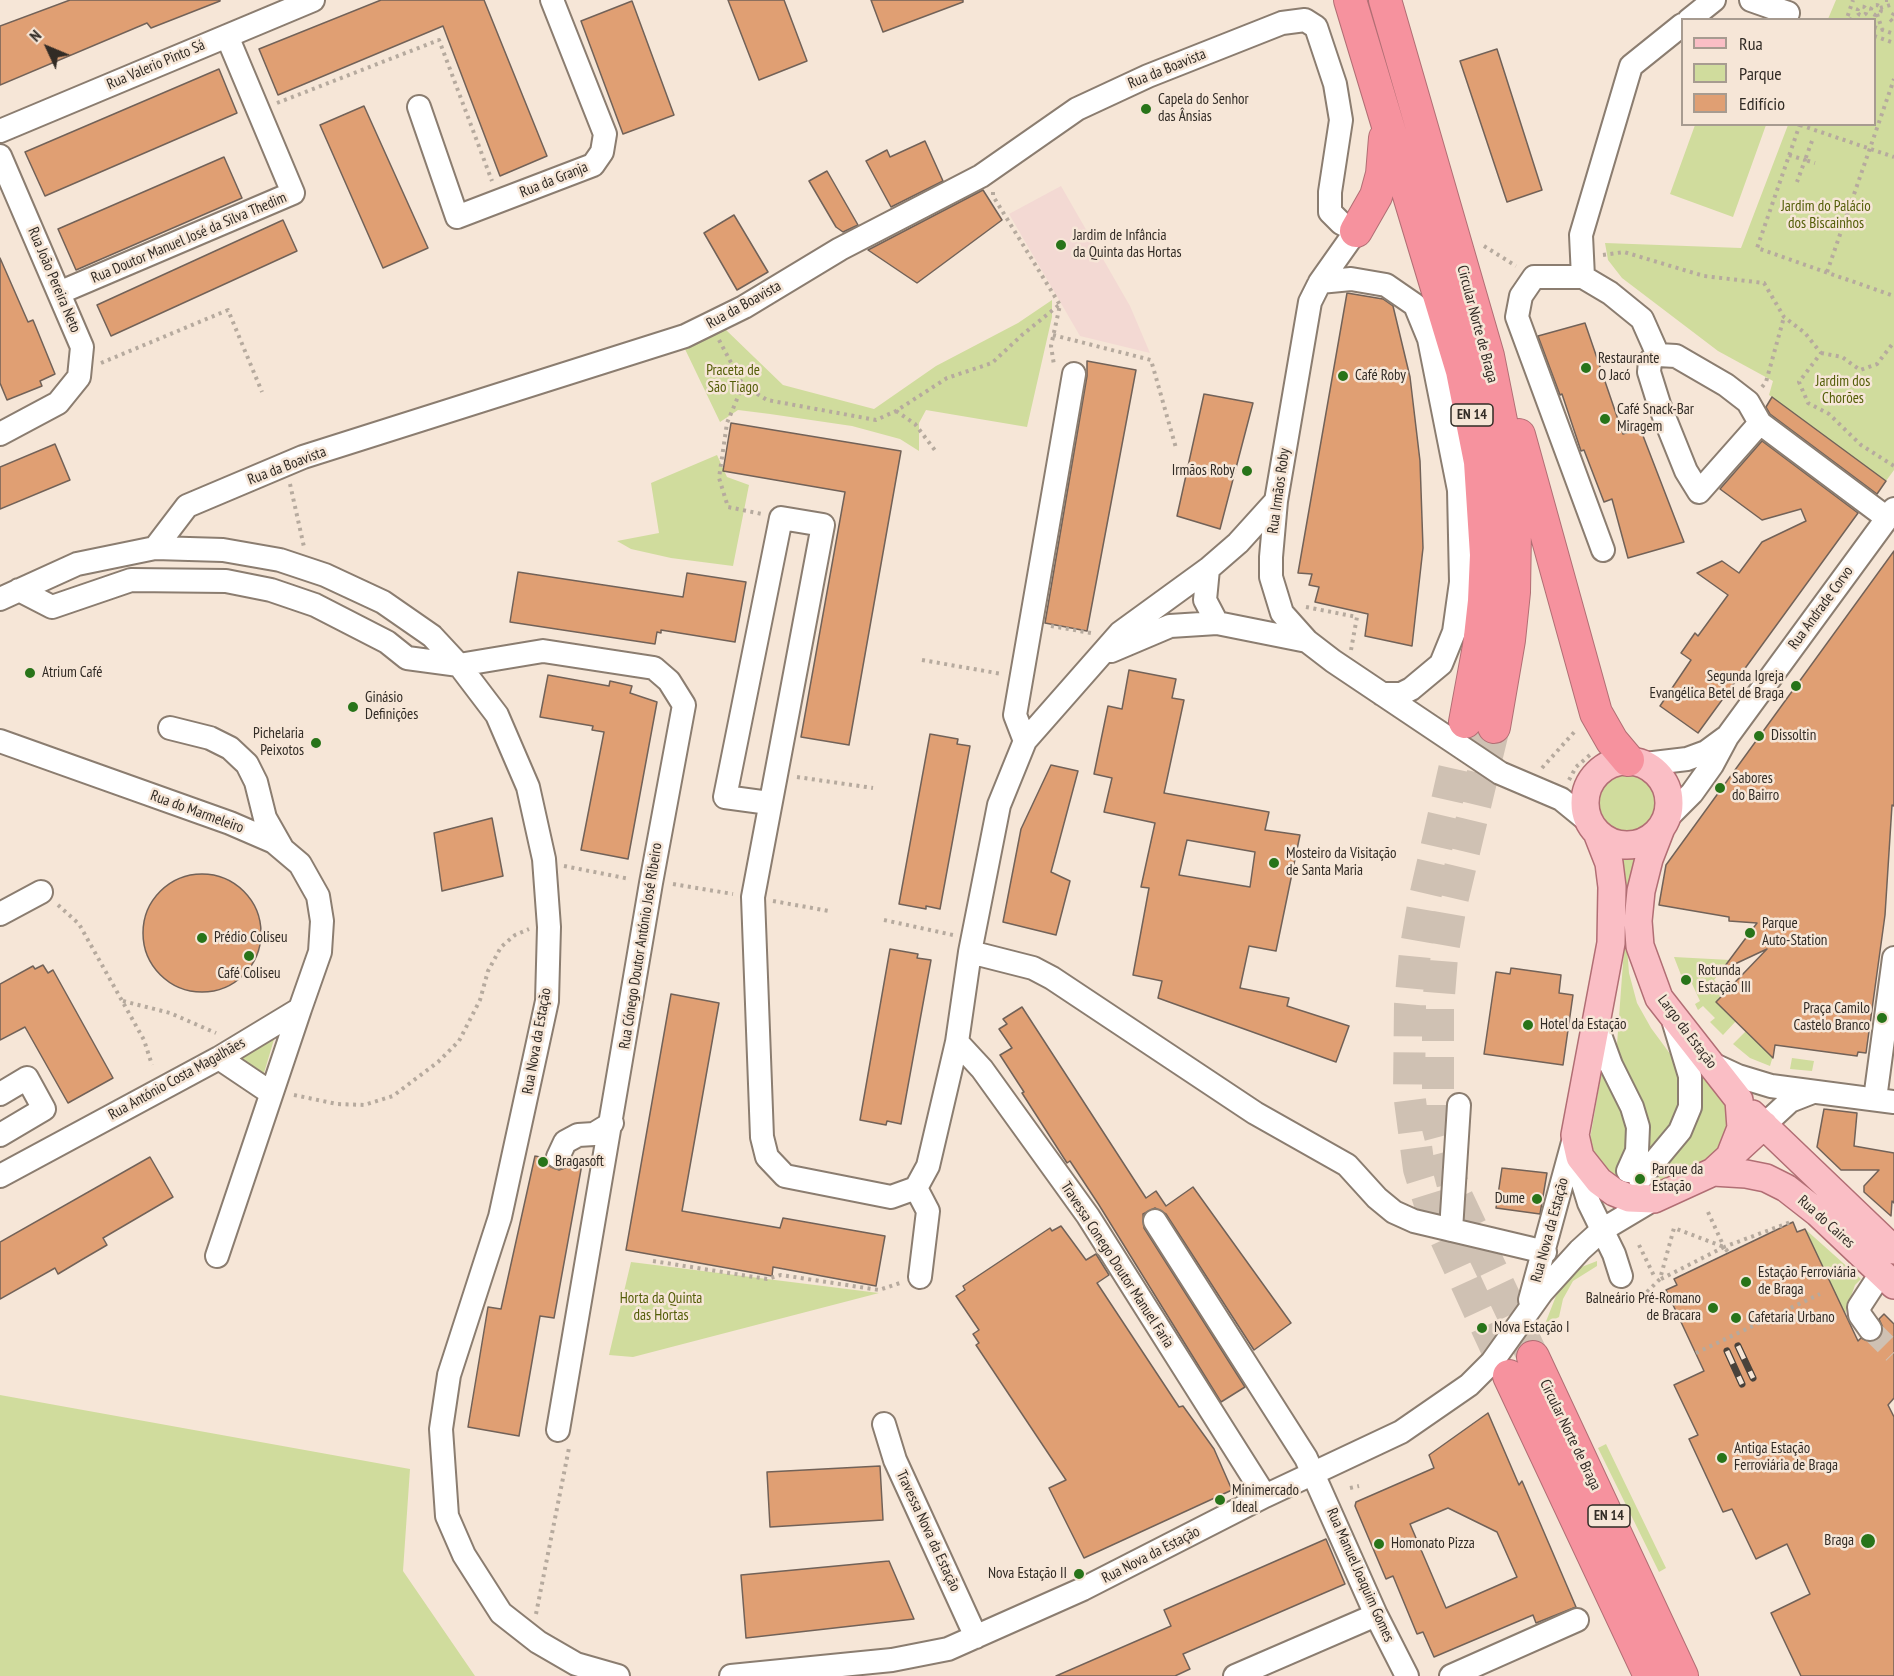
<!DOCTYPE html>
<html>
<head>
<meta charset="utf-8">
<style>
  body { margin:0 }
  #map { position:relative; width:1894px; height:1676px; overflow:hidden; background:#f6e6d7; font-family:"PT Sans Narrow",sans-serif }
  canvas { display:block }
  .legend { position:absolute; left:1681px; top:18px; width:195px; height:108px; box-sizing:border-box; background:#f6e6d7; border:2px solid #a79b90; margin:0; padding:8px 10px; list-style:none; font-size:18px; color:#312b25 }
  .legend li { display:flex; align-items:center; gap:12px; height:30px }
  .legend b { width:30px; border:2px solid #a79b90 }
  .north { position:absolute; left:18px; top:18px; width:60px; height:60px; -webkit-text-stroke:4px #f6e6d7; paint-order:stroke; rotate:314deg; font-size:16px; font-weight:700; line-height:24px; text-align:center; color:#312b25 }
  .north::after { content:''; display:block; margin:auto; width:21px; height:27px; background:#312b25; clip-path:polygon(50% 0,100% 100%,50% 72%,0 100%) }
</style>
</head>
<body>
<div id="map">
<canvas width="1894" height="1676"></canvas>
<ul class="legend">
<li><b style="height:8px;background:#fabec5"></b>Rua</li>
<li><b style="height:16px;background:#d0dc9d"></b>Parque</li>
<li><b style="height:16px;background:#e09f73"></b>Edifício</li>
</ul>
<div class="north">N</div>
</div>
<script>
const ctx = document.querySelector('canvas').getContext('2d');
ctx.lineJoin = 'round';
function paint(path, color) { ctx.fillStyle = color; ctx.fill(path, 'evenodd'); }
const toPath = rows => new Path2D(rows.map(r => 'M' + r).join(''));
function stroke(path, color, width, dash) { ctx.strokeStyle = color; ctx.lineWidth = width; ctx.lineCap = dash ? 'butt' : 'round'; ctx.setLineDash(dash || []); ctx.stroke(path); }
function drawText(font, color, halo, rows, align = 'center') {
  ctx.font = font + ' "PT Sans Narrow",sans-serif'; ctx.lineWidth = 5; ctx.setLineDash([]); ctx.textBaseline = 'middle'; ctx.strokeStyle = halo; ctx.fillStyle = color; for (const [text, x, y, turn = 0] of rows) {
    ctx.save(); ctx.translate(x, y); ctx.rotate((+turn || 0) * Math.PI / 180); ctx.textAlign = isNaN(turn) ? turn : align; if (halo) ctx.strokeText(text, 0, 0); ctx.fillText(text, 0, 0); ctx.restore();
  }
}
const education = toPath([
  [1061,186,1130,306,1150,353,1080,336,1009,214]
]);
const green = toPath([
  [1836,0,1894,0,1894,470,1886,481,1769,395,1773,381,1718,351,1622,278,1608,260,1605,243,1741,248,1788,125,1874,124,1874,20,1828,19],
  [1695,125,1766,125,1733,217,1670,194],
  [1052,300,1052,317,1027,427,926,410,919,423,919,451,900,439,852,426,770,414,738,410,720,422,684,347,725,329,783,385,874,409,936,366,1018,323],
  [717,455,727,477,749,485,733,566,671,558,631,549,617,541,659,533,651,483],
  '1593 804a33 33 0 1 1 66 0a33 33 0 1 1-66 0Z',
  [1620,854,1633,855,1636,858,1627,947,1629,973,1637,1003,1651,1028,1682,1070,1680,1118,1639,1169,1616,1058,1626,922,1626,888,1616,858],
  [1674,957,1730,960,1714,980,1726,991,1716,1002,1736,1021,1723,1035,1710,1022,1715,1018,1703,1006,1698,1010,1695,1004,1700,1001,1687,973,1681,975],
  [1746,1031,1773,1056,1770,1066,1750,1058,1733,1044],
  [275,1036,264,1073,241,1058],
  [1792,1058,1814,1061,1812,1071,1790,1069],
  [1603,1064,1629,1114,1627,1158,1671,1155,1696,1066,1726,1103,1729,1116,1724,1144,1706,1161,1648,1188,1637,1190,1600,1170,1590,1139],
  [1805,1229,1861,1279,1855,1285,1845,1314],
  [1597,1261,1597,1266,1573,1281,1563,1299,1559,1317,1545,1324,1556,1296,1569,1277,1579,1268],
  [631,1262,879,1293,633,1357,609,1355],
  [0,1395,410,1469,403,1571,475,1676,0,1676],
  [1606,1444,1666,1568,1659,1572,1598,1448]
]);
const building = toPath([
  [70,0,220,0,220,1,151,28,147,23,0,85,0,26,70,0],
  [381,0,484,0,547,156,500,176,443,26,278,95,259,49,381,0],
  [728,0,784,0,807,61,759,80,728,0],
  [871,0,963,0,963,2,883,32,871,0],
  [632,1,674,115,623,134,581,21,632,1],
  [1497,49,1542,190,1507,202,1460,61,1497,49],
  [219,69,237,113,45,196,25,152,219,69],
  [364,106,428,248,383,268,320,125,364,106],
  [925,141,943,181,891,207,866,161,887,150,890,157,925,141],
  [224,157,242,198,76,270,58,229,224,157],
  [827,171,858,225,843,232,836,227,809,181,827,171],
  [983,190,1002,220,917,283,868,250,983,190],
  [734,215,768,272,737,290,704,233,734,215],
  [283,220,297,251,111,336,97,305,283,220],
  [0,258,28,322,33,320,55,374,40,381,42,386,7,400,0,383,0,258],
  [1347,293,1383,299,1393,306,1410,377,1420,461,1423,548,1412,646,1365,636,1368,614,1315,602,1319,587,1309,585,1312,574,1298,573,1347,293],
  [1585,323,1623,434,1640,428,1684,542,1628,558,1612,499,1604,502,1584,450,1581,451,1562,394,1560,395,1538,336,1585,323],
  [1087,361,1136,370,1087,631,1045,623,1087,376,1087,361],
  [1204,394,1253,403,1220,529,1177,516,1204,394],
  [1772,397,1886,481,1877,494,1770,414,1766,407,1772,397],
  [731,423,901,451,849,745,801,737,845,492,723,471,731,423],
  [1762,441,1858,513,1698,733,1660,706,1691,660,1681,653,1695,633,1698,636,1728,595,1697,573,1722,561,1739,573,1762,542,1806,521,1801,509,1762,520,1720,489,1762,441],
  [55,444,70,480,0,509,0,467,55,444],
  [1894,551,1894,806,1892,805,1885,915,1866,1053,1858,1052,1857,1056,1775,1045,1773,1058,1716,1002,1767,949,1722,970,1757,923,1729,921,1729,917,1659,905,1666,865,1894,551],
  [518,572,683,597,687,573,746,582,735,642,661,630,661,633,657,632,655,644,510,622,518,572],
  [1129,670,1176,679,1172,698,1184,700,1164,793,1269,812,1265,830,1300,835,1276,951,1249,946,1240,988,1289,998,1287,1006,1349,1026,1336,1062,1158,998,1162,981,1133,975,1149,888,1141,887,1155,823,1104,812,1112,778,1094,774,1108,706,1122,709,1129,670],
  [1187,840,1255,852,1250,887,1179,875,1187,840],
  [548,675,609,686,610,681,632,686,630,693,657,702,628,859,581,850,604,732,592,730,593,726,540,717,548,675],
  [930,734,958,739,957,744,970,746,940,909,926,906,926,909,899,904,930,734],
  [1051,765,1078,771,1051,872,1070,881,1056,935,1003,922,1021,829,1051,765],
  [492,818,503,876,442,891,434,833,492,818],
  '143 933a59 59 0 1 1 118 0a59 59 0 1 1-118 0Z',
  [890,949,918,954,917,958,931,960,901,1124,887,1121,886,1125,860,1120,890,949],
  [43,965,48,973,53,970,113,1078,68,1103,25,1027,0,1040,0,984,33,966,35,969,43,965],
  [1511,968,1561,975,1559,993,1573,995,1563,1065,1484,1054,1496,972,1510,974,1511,968],
  [671,994,719,1003,682,1211,780,1228,783,1218,885,1236,876,1286,773,1267,772,1276,626,1250,671,994],
  [1022,1007,1146,1198,1156,1191,1166,1206,1193,1187,1291,1323,1254,1350,1166,1214,1155,1208,1143,1214,1144,1228,1245,1387,1221,1402,1099,1205,1070,1161,1067,1163,1022,1093,1024,1092,1000,1055,1012,1048,999,1029,1007,1024,1003,1019,1022,1007],
  [1824,1109,1857,1113,1854,1146,1894,1153,1894,1203,1892,1201,1891,1216,1864,1192,1864,1186,1879,1170,1841,1170,1817,1147,1824,1109],
  [535,1156,545,1158,547,1165,559,1170,565,1168,571,1162,582,1164,554,1318,540,1316,519,1436,468,1427,488,1307,501,1309,535,1156],
  [150,1157,173,1197,103,1238,107,1245,83,1259,58,1274,55,1268,0,1299,0,1242,150,1157],
  [1502,1168,1547,1173,1540,1214,1496,1208,1502,1168],
  [1793,1222,1797,1232,1805,1229,1858,1341,1861,1338,1871,1342,1878,1340,1883,1328,1879,1319,1884,1314,1894,1324,1894,1398,1888,1405,1894,1417,1894,1676,1801,1676,1771,1613,1810,1594,1787,1544,1756,1559,1732,1509,1723,1512,1689,1439,1698,1435,1674,1385,1704,1371,1666,1290,1677,1285,1674,1279,1793,1222],
  [1061,1226,1086,1260,1096,1254,1109,1275,1097,1283,1179,1407,1183,1406,1214,1449,1232,1490,1084,1558,1049,1488,1066,1480,976,1345,979,1343,973,1334,979,1330,956,1296,965,1290,963,1286,1050,1228,1052,1231,1061,1226],
  [1488,1413,1519,1485,1522,1481,1576,1607,1536,1623,1533,1615,1434,1657,1423,1632,1417,1634,1393,1576,1386,1579,1355,1506,1356,1502,1434,1468,1429,1455,1488,1413],
  [1448,1508,1497,1532,1517,1577,1446,1608,1410,1524,1448,1508],
  [880,1466,883,1520,770,1527,767,1472,880,1466],
  [1326,1539,1345,1584,1183,1654,1190,1669,1175,1676,1056,1676,1171,1626,1164,1610,1326,1539],
  [889,1561,914,1619,746,1638,741,1575,889,1561]
]);
const minorTunnel = toPath([
  [1870,1329,1894,1353]
]);
const highwayTunnel = toPath([
  [1465,722,1423,906,1415,952,1410,1005,1409,1093,1419,1169,1430,1204,1509,1376],
  [1494,727,1450,910,1442,957,1438,1008,1438,1128,1455,1193,1533,1357]
]);
const path = toPath([
  [1885,0,1890,0],
  '1871 10a5 5 0 1 1 10 0a5 5 0 1 1-10 0Z',
  '1857.5 11a4.5 4.5 0 1 1 9 0a4.5 4.5 0 1 1-9 0Z',
  [1880,8,1894,4],
  [1894,13,1890,19,1894,23],
  [1877,14,1882,29],
  [1852,20,1847,18,1853,0],
  [1874,27,1894,34],
  [1874,36,1894,43],
  [277,103,439,40,492,181],
  [1800,124,1757,248,1894,296],
  [1800,125,1894,157],
  [1812,141,1805,160,1815,163],
  [1789,155,1805,160,1797,182],
  [993,192,993,196,1060,305,1051,346,1054,365],
  [1484,246,1516,266],
  [1603,255,1624,252,1704,276,1764,283,1784,317,1805,333,1821,353,1799,382,1808,403,1829,414,1861,445,1894,466],
  [1827,272,1894,79],
  [1053,335,1151,360,1176,448],
  [719,340,743,385,767,400,876,420,896,411,947,378,992,363,1022,335,1059,305],
  [1821,353,1842,357,1860,370,1877,364,1894,342],
  [101,363,228,310,262,392],
  [743,385,727,423,719,478,728,507,762,514],
  [1762,387,1766,382,1784,317],
  [896,411,915,424,937,453],
  [290,484,304,547],
  [1306,607,1357,617,1351,650],
  [1051,626,1091,633],
  [922,660,1002,674],
  [1542,768,1577,729],
  [797,777,873,788],
  [1569,780,1576,767,1591,754],
  [564,866,630,879],
  [673,884,733,894],
  [773,901,829,911],
  [58,905,79,924,144,1040,152,1065],
  [884,920,953,935],
  [123,1001,170,1013,216,1033],
  [294,1095,337,1104,364,1105,393,1096,438,1062,459,1041,480,1000,488,971,501,947,515,935,529,929],
  [1708,1212,1724,1247,1791,1222],
  [1639,1245,1655,1278],
  [653,1261,767,1279,781,1275,879,1290,900,1283],
  [1661,1279,1724,1247],
  [1647,1292,1660,1279,1674,1228,1724,1247,1729,1253],
  [1552,1332,1567,1325],
  [1696,1353,1820,1294],
  [1350,1488,1359,1486],
  [536,1614,569,1448]
]);
const minor = toPath([
  [1751,0,1788,13],
  [1689,20,1714,0],
  [419,107,457,217,593,165,602,152,605,134,552,0],
  [0,131,313,0],
  [0,156,82,347,79,377,58,403,0,434],
  [1583,277,1581,235,1631,66,1682,25],
  [1320,282,1351,279,1386,285,1415,305,1429,339,1459,490,1461,582,1454,632,1441,664,1411,689,1401,694,1382,694],
  [61,292,293,193,227,36],
  [1760,423,1699,492,1686,471,1659,404,1649,372,1650,361,1658,355,1676,356,1726,385,1748,402,1760,423,1887,518],
  [155,548,187,506,303,457,685,336,744,307,840,249,981,176,1077,109,1148,76,1282,23,1305,20,1316,27,1335,84,1341,120,1330,192,1330,212,1341,223,1356,231,1320,282,1310,302,1276,501,1271,557,1271,577,1282,613,1307,641,1333,661,1500,773,1561,799,1588,821],
  [1603,550,1517,317,1521,296,1534,277,1583,277,1610,293,1642,319,1658,355],
  [1208,569,1205,600,1217,623],
  [19,590,52,607,131,580,226,581,271,590,315,605,387,642,407,658,459,665,543,651,654,668,669,681,684,705,651,883,558,1430],
  [0,599,77,564,155,548,223,550,280,560,325,575,383,602,432,636,459,665,497,715,528,787,544,859,549,927,547,1001,500,1217,449,1375,441,1429,447,1516,464,1555,501,1613,538,1642,576,1664,618,1676],
  [1111,651,1170,626,1217,623,1307,641],
  [170,728,210,738,230,748,247,764,256,782,265,818,282,848],
  [0,741,230,823,274,842,300,864,318,896,322,921,320,952,300,1009,219,1058,0,1176],
  [1025,741,1015,715,1074,374],
  [1645,764,1687,759,1706,752,1725,738],
  [769,803,725,797,781,518,823,525,753,897,762,1137,767,1157,785,1176,891,1197,916,1188,928,1166,957,1042,970,952,999,805,1025,741,1120,633,1208,569,1238,543,1276,501],
  [1666,819,1692,793,1712,765,1727,737,1894,509],
  [0,914,41,892],
  [970,952,1033,968,1052,978,1255,1113,1347,1165,1377,1198,1394,1212,1414,1221,1545,1252],
  [1596,1024,1611,1065,1632,1107,1638,1127,1637,1151,1628,1171],
  [957,1042,982,1069,1088,1216,1265,1496],
  [219,1058,271,1093],
  [1710,1063,1738,1076,1771,1086,1894,1102],
  [0,1094,27,1078,44,1109,0,1135],
  [1875,1099,1894,958],
  [1764,1125,1790,1101,1813,1092],
  [558,1157,565,1142,578,1135,594,1134,612,1123],
  [1580,1157,1581,1177,1589,1203,1614,1254,1621,1276],
  [1640,1179,1680,1131,1690,1107,1690,1076,1674,1023],
  [916,1188,928,1211,920,1277],
  [1155,1221,1306,1458,1376,1615,1407,1676],
  [1451,1230,1459,1105],
  [217,1256,300,1009],
  [1530,1300,1575,1135],
  [1870,1329,1860,1315,1859,1307,1874,1284,1883,1275],
  [884,1424,895,1460,976,1637],
  [731,1676,892,1660,948,1649,1083,1589,1265,1496,1401,1432,1469,1385,1492,1362,1542,1292,1580,1250,1602,1230,1654,1199],
  [1235,1676,1376,1615],
  [1451,1676,1577,1620]
]);
const major = toPath([
  '1585 803a42 42 0 1 1 84 0a42 42 0 1 1-84 0Z',
  [1661,828,1649,859,1641,891,1638,921,1640,946,1659,998,1739,1100,1741,1128,1730,1156],
  [1598,835,1609,863,1612,887,1611,943,1575,1135,1580,1157,1599,1181,1614,1192,1629,1198,1654,1199,1713,1172,1764,1125],
  [1752,1114,1894,1250],
  [1713,1172,1746,1174,1766,1178,1786,1188,1818,1213,1894,1285]
]);
const highway = toPath([
  [1350,0,1462,371,1480,462,1486,555,1484,601,1479,646,1465,722],
  [1385,0,1488,356,1509,461,1515,531,1514,592,1509,640,1494,727],
  [1356,231,1376,196,1382,174,1385,138],
  [1519,435,1596,713,1612,741,1628,760],
  [1533,1357,1682,1676],
  [1509,1376,1650,1676]
]);
const rail = toPath([
  [1738,1346,1753,1378],
  [1727,1351,1742,1384]
]);
const markers = [
  [1146,109,6,"#287419"],
  [1061,245,6,"#287419"],
  [1586,368,6,"#287419"],
  [1343,376,6,"#287419"],
  [1605,419,6,"#287419"],
  [1247,471,6,"#287419"],
  [30,673,6,"#287419"],
  [1796,686,6,"#287419"],
  [353,707,6,"#287419"],
  [1759,736,6,"#287419"],
  [316,743,6,"#287419"],
  [1720,788,6,"#287419"],
  [1274,863,6,"#287419"],
  [1750,933,6,"#287419"],
  [202,938,6,"#287419"],
  [249,956,6,"#287419"],
  [1686,980,6,"#287419"],
  [1882,1018,6,"#287419"],
  [1528,1025,6,"#287419"],
  [543,1162,6,"#287419"],
  [1640,1179,6,"#287419"],
  [1537,1199,6,"#287419"],
  [1746,1282,6,"#287419"],
  [1713,1308,6,"#287419"],
  [1736,1318,6,"#287419"],
  [1482,1328,6,"#287419"],
  [1722,1458,6,"#287419"],
  [1220,1500,6,"#287419"],
  [1868,1541,8,"#287419"],
  [1379,1544,6,"#287419"],
  [1079,1574,6,"#287419"]
];
const shields = [
  [1472,415,42],
  [1609,1516,42]
];
const shieldNames = [
  ["EN 14",1472,415],
  ["EN 14",1609,1516]
];
const streetNames = [
  ["Rua Valerio Pinto Sá",156,65,-23],
  ["Rua da Boavista",1167,69,-22],
  ["Rua da Granja",554,180,-22],
  ["Rua Doutor Manuel José da Silva Thedim",189,238,-23],
  ["Rua João Pereira Neto",54,280,67],
  ["Rua da Boavista",744,305,-29],
  ["Circular Norte de Braga",1477,324,75],
  ["Rua da Boavista",287,466,-21],
  ["Rua Irmãos Roby",1279,491,-82],
  ["Rua Andrade Corvo",1821,608,-54],
  ["Rua do Marmeleiro",197,812,20],
  ["Rua Cónego Doutor António José Ribeiro",641,946,-81],
  ["Largo da Estação",1687,1032,53],
  ["Rua Nova da Estação",537,1041,-80],
  ["Rua António Costa Magalhães",177,1079,-29],
  ["Rua do Caires",1826,1222,42],
  ["Rua Nova da Estação",1550,1230,-75],
  ["Travessa Conego Doutor Manuel Faria",1117,1265,57],
  ["Circular Norte de Braga",1570,1435,64],
  ["Travessa Nova da Estação",928,1531,65],
  ["Rua Nova da Estação",1151,1555,-27],
  ["Rua Manuel Joaquim Gomes",1360,1575,66]
];
const poiNames = [
  ["Capela do Senhor",1158,100],
  ["das Ânsias",1158,117],
  ["Jardim de Infância",1073,236],
  ["da Quinta das Hortas",1073,253],
  ["Restaurante",1598,359],
  ["O Jacó",1598,376],
  ["Café Roby",1355,376],
  ["Café Snack-Bar",1617,410],
  ["Miragem",1617,427],
  ["Irmãos Roby",1235,471,"right"],
  ["Atrium Café",42,673],
  ["Segunda Igreja",1784,677,"right"],
  ["Evangélica Betel de Braga",1784,694,"right"],
  ["Ginásio",365,698],
  ["Definições",365,715],
  ["Pichelaria",304,734,"right"],
  ["Peixotos",304,751,"right"],
  ["Dissoltin",1771,736],
  ["Sabores",1732,779],
  ["do Bairro",1732,796],
  ["Mosteiro da Visitação",1286,854],
  ["de Santa Maria",1286,871],
  ["Parque",1762,924],
  ["Auto-Station",1762,941],
  ["Prédio Coliseu",214,938],
  ["Rotunda",1698,971],
  ["Estação III",1698,988],
  ["Café Coliseu",249,974,"center"],
  ["Praça Camilo",1870,1009,"right"],
  ["Castelo Branco",1870,1026,"right"],
  ["Hotel da Estação",1540,1025],
  ["Bragasoft",555,1162],
  ["Parque da",1652,1170],
  ["Estação",1652,1187],
  ["Dume",1525,1199,"right"],
  ["Estação Ferroviária",1758,1273],
  ["de Braga",1758,1290],
  ["Balneário Pré-Romano",1701,1299,"right"],
  ["de Bracara",1701,1316,"right"],
  ["Cafetaria Urbano",1748,1318],
  ["Nova Estação I",1494,1328],
  ["Antiga Estação",1734,1449],
  ["Ferroviária de Braga",1734,1466],
  ["Minimercado",1232,1491],
  ["Ideal",1232,1508],
  ["Braga",1854,1541,"right"],
  ["Homonato Pizza",1391,1544],
  ["Nova Estação II",1067,1574,"right"]
];
const parkNames = [
  ["Jardim do Palácio",1826,207],
  ["dos Biscainhos",1826,224],
  ["Praceta de",733,371],
  ["São Tiago",733,388],
  ["Jardim dos",1843,382],
  ["Chorões",1843,399],
  ["Horta da Quinta",661,1299],
  ["das Hortas",661,1316]
];
paint(education, '#f3d9d3');
paint(green, '#d0dc9d');
paint(building, '#e09f73');
stroke(building, '#726258', 1.5);
stroke(minorTunnel, '#cfc1b3', 22, [22, 11]);
stroke(highwayTunnel, '#cfc1b3', 32, [32, 16]);
stroke(minor, '#8b7d70', 26);
stroke(major, '#b16e74', 30);
stroke(highway, '#b16e74', 34);
stroke(path, '#b6aa9e', 4, [3, 4.5]);
stroke(minor, '#fff', 22);
stroke(major, '#fabec5', 27);
stroke(highway, '#f6929e', 32);
stroke(rail, '#49423b', 7);
stroke(rail, '#f6e6d7', 4.5, [14]);
for (const [x, y, r, color] of markers) { const dot = new Path2D(); dot.arc(x, y, r, 0, 2 * Math.PI); ctx.fillStyle = color; ctx.fill(dot); stroke(dot, '#f6e6d7', 2); }
for (const [x, y, w] of shields) { const box = new Path2D(); box.roundRect(x - w / 2, y - 11, w, 22, 4.5); ctx.fillStyle = '#f6e6d7'; ctx.fill(box); stroke(box, '#312b25', 1.5); }
drawText('bold 14px', '#312b25', null, shieldNames);
drawText('15px', '#312b25', '#f6e6d7', streetNames);
drawText('15px', '#312b25', '#f6e6d7', poiNames, 'left');
drawText('15px', '#545e09', '#f6e6d7', parkNames);
</script>
</body>
</html>
